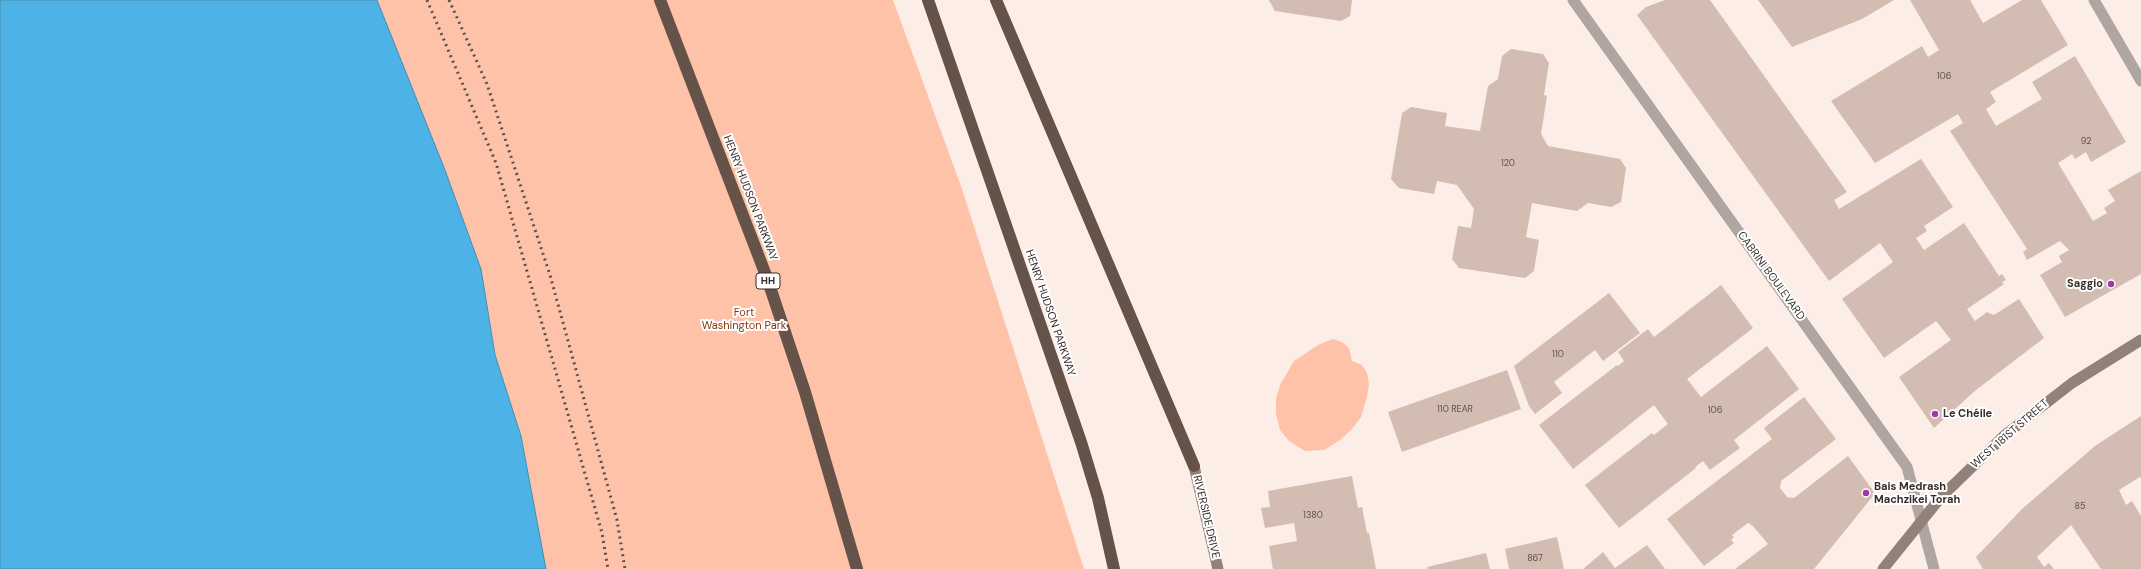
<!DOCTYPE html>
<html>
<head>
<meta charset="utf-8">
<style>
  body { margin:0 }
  canvas { display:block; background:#fcede7 }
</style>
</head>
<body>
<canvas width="2141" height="569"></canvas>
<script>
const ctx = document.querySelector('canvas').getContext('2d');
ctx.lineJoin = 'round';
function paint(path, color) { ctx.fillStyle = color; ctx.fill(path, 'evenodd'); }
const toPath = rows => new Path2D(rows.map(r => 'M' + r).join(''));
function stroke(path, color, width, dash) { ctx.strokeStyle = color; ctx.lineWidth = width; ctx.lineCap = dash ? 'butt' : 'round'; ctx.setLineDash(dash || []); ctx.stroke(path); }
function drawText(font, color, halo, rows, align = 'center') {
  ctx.font = font + ' "DM Sans",sans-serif'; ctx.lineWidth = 4; ctx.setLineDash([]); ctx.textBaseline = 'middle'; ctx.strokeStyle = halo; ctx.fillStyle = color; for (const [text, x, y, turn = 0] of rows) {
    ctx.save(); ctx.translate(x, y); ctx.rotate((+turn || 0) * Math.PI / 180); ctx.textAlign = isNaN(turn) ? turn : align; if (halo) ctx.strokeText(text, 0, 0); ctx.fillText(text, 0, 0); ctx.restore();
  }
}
const green = toPath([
  [377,0,893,0,962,189,1084,569,546,569,521,436,495,355,481,269,445,170],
  [1333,339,1342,342,1349,348,1352,361,1362,365,1367,373,1369,384,1367,397,1361,417,1352,429,1340,440,1324,450,1305,451,1289,441,1280,430,1276,414,1276,399,1280,385,1294,361,1318,345]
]);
const water = toPath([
  [0,0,377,0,445,170,481,269,495,355,521,436,546,569,0,569,0,0]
]);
const building = toPath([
  [1269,0,1352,0,1350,16,1341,21,1275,11],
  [1665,0,1710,0,1847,192,1834,200,1839,209,1921,159,1953,207,1924,226,1927,231,1916,238,1924,250,1964,223,1999,276,2002,274,2006,280,2002,282,2004,284,1967,309,1975,321,1987,312,1994,315,2019,299,2044,338,1976,390,1934,428,1899,377,1951,340,1936,321,1884,358,1842,299,1893,262,1880,243,1829,281,1637,15,1646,7],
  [1758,0,1894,0,1862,19,1792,47],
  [1910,0,1970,0,1983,23,2022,0,2041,0,2068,45,1990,92,1996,102,1986,109,1996,126,2042,99,2032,82,2075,56,2126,142,2091,162,2086,152,2075,159,2072,154,2058,163,2093,221,2107,213,2104,208,2115,201,2108,190,2141,171,2141,274,2065,317,2040,275,2062,262,2059,256,2069,250,2060,241,2027,260,2023,252,2027,249,1950,131,1963,123,1958,114,1875,163,1831,101,1922,46,1928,57,1939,50],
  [1511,49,1543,54,1549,63,1544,95,1547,96,1541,134,1548,146,1620,159,1626,168,1621,202,1611,207,1588,203,1577,211,1532,203,1526,237,1539,240,1534,271,1525,278,1459,268,1452,259,1458,226,1471,228,1474,209,1457,185,1437,181,1434,194,1399,188,1391,179,1402,113,1411,107,1447,113,1445,126,1480,131,1488,86,1498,79,1502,56],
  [1721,285,1753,328,1687,379,1701,397,1767,346,1799,389,1734,440,1740,448,1710,470,1703,461,1695,467,1696,468,1619,528,1585,485,1652,433,1654,435,1668,424,1654,405,1573,469,1539,425,1617,365,1618,366,1624,361,1618,352,1648,329,1654,337],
  [1609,293,1640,333,1603,361,1595,350,1554,382,1562,393,1535,414,1529,406,1514,366],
  [1507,370,1521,409,1402,452,1388,412],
  [1804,397,1836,439,1781,481,1780,488,1787,497,1794,498,1848,456,1874,492,1872,494,1873,496,1814,569,1735,569,1768,544,1753,526,1748,523,1732,535,1734,537,1731,540,1734,543,1704,566,1667,519,1772,439,1764,428],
  [2141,416,2141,479,2140,477,2119,490,2126,505,2132,501,2141,516,2141,569,2101,569,2071,525,2037,557,2044,567,2049,563,2054,569,1983,569,1976,557,2022,509,2095,446],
  [1352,476,1358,508,1362,507,1367,533,1369,533,1376,569,1273,569,1269,546,1297,541,1294,523,1265,528,1261,508,1270,507,1268,491],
  [1557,537,1564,569,1509,569,1505,549],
  [1647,545,1665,569,1583,569,1603,552,1615,568],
  [1486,553,1490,569,1428,569,1427,567]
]);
const minor = toPath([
  [1573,0,1907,467,1934,569],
  [2094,0,2141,81]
]);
const secondary = toPath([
  [1194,466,1218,569],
  [1883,569,1941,497,2005,435,2072,383,2141,340]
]);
const motorway = toPath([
  [660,0,767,278,805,392,857,569],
  [928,0,1081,442,1098,498,1114,569],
  [996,0,1194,466]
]);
const rail = toPath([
  [427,0,496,163,602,533,608,569],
  [449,0,487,84,550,275,617,520,625,569]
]);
const markers = [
  [2111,284,4,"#9c3ba2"],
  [1935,414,4,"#9c3ba2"],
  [1866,493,4,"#9c3ba2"]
];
const numberNames = [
  ["106",1944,77],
  ["92",2086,142],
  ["120",1508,164],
  ["110",1558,355],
  ["110 REAR",1455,410],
  ["106",1715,411],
  ["85",2080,507],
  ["1380",1313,516],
  ["867",1535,559]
];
const shields = [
  [768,281,24]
];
const shieldNames = [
  ["HH",768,281]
];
const streetNames = [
  ["HENRY HUDSON PARKWAY",750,198,69],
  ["CABRINI BOULEVARD",1771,276,54],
  ["HENRY HUDSON PARKWAY",1050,313,71],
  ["WEST 181ST STREET",2010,434,-41],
  ["RIVERSIDE DRIVE",1206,517,77]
];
const poiNames = [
  ["Saggio",2103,284,"right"],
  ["Le Chéile",1943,414],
  ["Bais Medrash",1874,487],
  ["Machzikei Torah",1874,500]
];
const parkNames = [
  ["Fort",744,313],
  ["Washington Park",744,326]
];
paint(green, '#fec2a9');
paint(water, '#4db3e6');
stroke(water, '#468bad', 1);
paint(building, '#d3bcb2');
stroke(minor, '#b0a6a1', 11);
stroke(secondary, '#90827a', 11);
stroke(motorway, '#655248', 12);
stroke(rail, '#5b514d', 3, [2, 4]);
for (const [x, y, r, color] of markers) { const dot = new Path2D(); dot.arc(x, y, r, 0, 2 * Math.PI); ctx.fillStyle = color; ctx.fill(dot); stroke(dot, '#fff', 1.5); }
drawText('9px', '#5d514b', null, numberNames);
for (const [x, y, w] of shields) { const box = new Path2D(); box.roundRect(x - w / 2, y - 8, w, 16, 3); ctx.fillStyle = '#fff'; ctx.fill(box); stroke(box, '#362d29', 1); }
drawText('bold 10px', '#362d29', null, shieldNames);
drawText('11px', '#362d29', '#fff', streetNames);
drawText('bold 11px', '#362d29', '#fff', poiNames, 'left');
drawText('11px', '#85350c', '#fff', parkNames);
</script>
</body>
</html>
